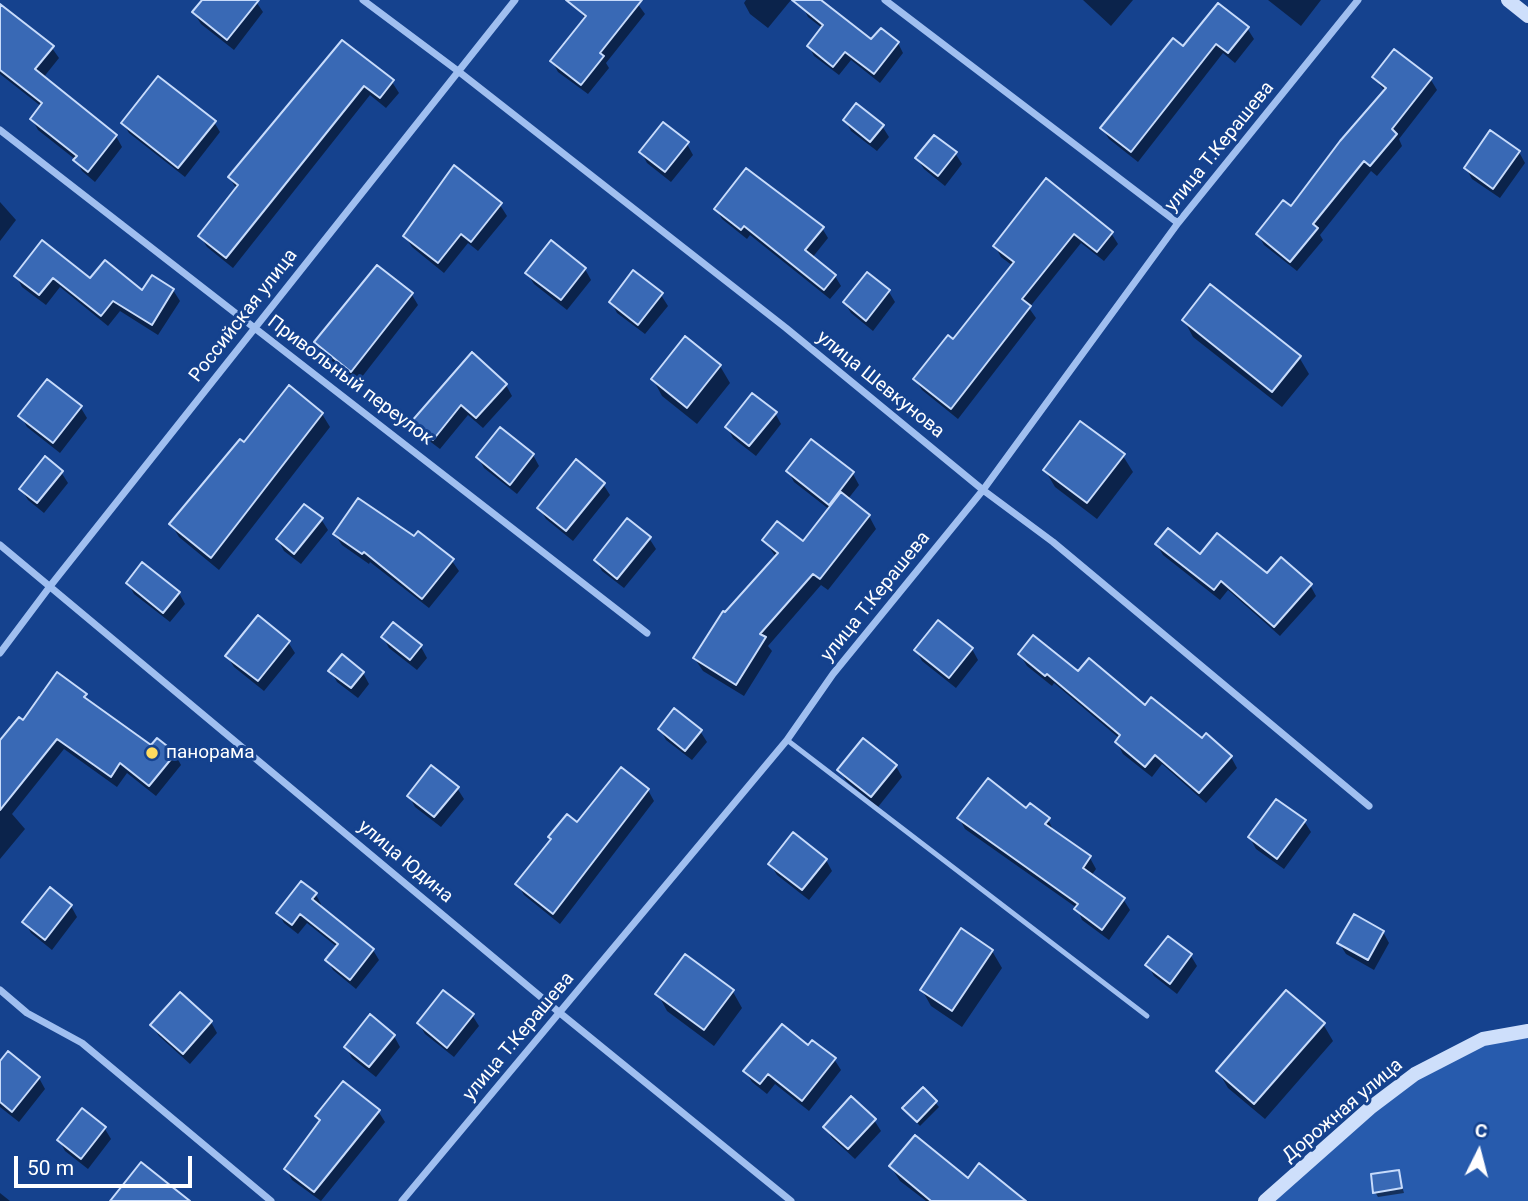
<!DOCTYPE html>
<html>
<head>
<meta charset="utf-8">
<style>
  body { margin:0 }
  #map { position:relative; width:1528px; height:1201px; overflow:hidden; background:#15428e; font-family:Roboto,sans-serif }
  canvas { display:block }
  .north { position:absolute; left:1444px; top:1117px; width:70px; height:70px; -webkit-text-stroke:5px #15428e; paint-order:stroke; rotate:6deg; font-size:19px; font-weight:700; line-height:28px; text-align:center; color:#fff }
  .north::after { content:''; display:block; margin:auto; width:24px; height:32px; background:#fff; clip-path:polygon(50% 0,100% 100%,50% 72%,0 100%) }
  .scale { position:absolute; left:14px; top:1156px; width:178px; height:32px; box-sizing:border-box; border:4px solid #fff; border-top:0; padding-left:9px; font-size:21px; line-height:24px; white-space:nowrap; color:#fff; -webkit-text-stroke:5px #15428e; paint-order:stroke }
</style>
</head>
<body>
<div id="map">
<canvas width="1528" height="1201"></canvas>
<div class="north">С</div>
<div class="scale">50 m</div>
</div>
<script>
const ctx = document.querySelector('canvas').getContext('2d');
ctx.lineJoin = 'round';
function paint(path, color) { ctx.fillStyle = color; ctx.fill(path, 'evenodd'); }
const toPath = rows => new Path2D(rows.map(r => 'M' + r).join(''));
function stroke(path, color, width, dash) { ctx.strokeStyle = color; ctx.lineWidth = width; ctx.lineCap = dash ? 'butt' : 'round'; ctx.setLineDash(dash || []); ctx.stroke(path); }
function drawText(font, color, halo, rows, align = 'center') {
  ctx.font = font + ' Roboto,sans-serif'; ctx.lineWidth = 6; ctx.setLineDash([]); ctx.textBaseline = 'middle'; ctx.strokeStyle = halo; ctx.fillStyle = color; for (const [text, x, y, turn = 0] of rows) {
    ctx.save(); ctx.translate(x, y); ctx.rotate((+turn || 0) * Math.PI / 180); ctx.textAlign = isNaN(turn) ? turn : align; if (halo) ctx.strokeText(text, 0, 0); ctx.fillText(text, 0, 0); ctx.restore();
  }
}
const green = toPath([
  [1528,1031,1528,1201,1265,1201,1370,1108,1454,1052]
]);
const shadow = toPath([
  [204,0,255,0,263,12,234,50,201,24,194,13],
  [587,0,635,0,645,14,606,63,609,68,588,94,558,72,552,61,585,19,579,9],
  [746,0,791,0,768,28,750,14,744,3],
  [809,0,818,0,871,42,898,43,903,53,880,83,851,60,839,75,814,56,809,46,822,28,808,17,803,7],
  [1083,0,1133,0,1111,26],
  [1268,0,1321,0,1301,26],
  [0,6,52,48,59,58,43,78,116,136,122,147,95,182,82,171,76,160,38,130,32,119,42,107,0,74],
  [1247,28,1254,39,1235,63,1223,53,1138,162,1109,139,1102,128,1183,49],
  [342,42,392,82,399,93,386,108,370,95,233,268,207,247,200,236,237,190,230,178],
  [1374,77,1431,80,1437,90,1399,139,1402,146,1377,176,1371,171,1320,235,1323,240,1297,271,1264,245,1258,234,1291,209,1385,92],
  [845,120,882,126,889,137,877,151,851,131],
  [214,122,220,132,185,177,129,133,123,123],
  [687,144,693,155,671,182,647,163,641,152],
  [1519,152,1525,163,1500,198,1472,179,1466,168],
  [955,153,962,164,945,186,924,169,917,159],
  [1046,181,1111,233,1118,244,1104,261,1081,243,1029,308,1036,318,958,419,922,390,915,379,953,341,1013,266,1001,257,995,246],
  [0,202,16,220,0,241],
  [500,205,507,216,478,251,468,243,444,273,412,247,405,236],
  [716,209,822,228,828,238,812,258,835,276,841,286,830,299,750,235,747,239,722,219],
  [42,243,91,281,143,293,173,290,180,301,158,335,120,311,108,326,60,287,46,305,22,287,16,276],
  [585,269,591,280,567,310,534,284,527,273],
  [867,274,889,292,895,302,873,331,851,313,845,303],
  [412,295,418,305,358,382,322,353,316,342],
  [661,295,668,306,645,334,617,313,611,302],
  [1184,320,1299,357,1309,374,1282,407,1193,337],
  [720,366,730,383,697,424,662,396,653,379],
  [48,381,81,408,87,418,60,453,27,427,21,416],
  [506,385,512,396,483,428,468,415,440,449,419,433,413,422],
  [775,413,781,424,756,456,733,438,727,427],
  [322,414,330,427,219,570,179,537,171,524,244,444],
  [500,430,533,455,539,466,517,494,484,468,478,457],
  [812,441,853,474,859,485,848,499,869,516,876,529,828,590,821,585,768,646,772,651,744,696,703,671,695,659,726,615,776,557,764,540,803,544,830,510,794,482,788,471],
  [1123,456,1133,472,1097,519,1055,487,1045,470],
  [61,472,68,483,44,513,28,500,21,489],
  [603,484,610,495,573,541,546,519,539,508],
  [321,519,328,530,301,564,284,551,278,540],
  [335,535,452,561,459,571,429,608,370,562,369,564,342,545],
  [649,538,656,549,624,588,602,571,596,560],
  [1157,545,1310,585,1316,596,1280,636,1228,590,1220,600,1163,555],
  [128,583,179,593,185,604,170,622,134,594],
  [393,625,421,647,427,658,417,670,389,648,383,637],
  [288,642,295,653,264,691,234,667,227,656],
  [972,649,978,660,956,688,922,661,916,650],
  [1020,655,1078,673,1231,757,1237,768,1206,803,1162,764,1152,777,1123,754,1117,743,1120,739,1054,683,1052,686,1027,666],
  [331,671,363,673,369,684,358,698,337,682],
  [85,695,91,705,151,748,175,754,181,765,156,796,127,773,117,787,64,749,12,814,25,829,0,859,0,743,23,722],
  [660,729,700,731,707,742,692,760,666,740],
  [896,766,902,777,878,807,846,781,840,770],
  [457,788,464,799,441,827,415,807,409,796],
  [648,790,654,801,560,924,524,895,518,885,577,824],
  [1026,811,1048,819,1054,832,1090,858,1096,869,1091,876,1123,899,1130,910,1109,940,1082,920,1077,908,965,829,959,818],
  [1304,821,1311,832,1284,869,1256,849,1250,838],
  [826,860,832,871,809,900,777,875,770,864],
  [316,895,321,904,319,907,373,950,379,960,356,989,333,970,327,960,337,947,307,923,298,934,284,923,278,913],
  [71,906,77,917,52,950,31,933,25,922],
  [1383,932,1389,943,1374,970,1346,954,1339,943],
  [992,951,1002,968,962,1027,931,1006,922,990],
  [1191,956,1197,966,1177,994,1154,976,1148,965],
  [733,992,742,1008,714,1046,667,1011,658,994],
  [180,995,211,1022,217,1033,190,1064,159,1036,152,1025],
  [472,1015,479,1026,454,1057,425,1034,419,1024],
  [1323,1024,1333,1041,1265,1119,1228,1088,1218,1071],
  [394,1036,400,1047,376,1077,352,1058,346,1047],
  [808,1048,834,1059,841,1070,809,1111,775,1084,767,1094,752,1082,745,1071],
  [0,1064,39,1078,45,1089,19,1122,0,1107],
  [923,1089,939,1107,920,1126,904,1108],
  [82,1111,105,1129,111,1139,88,1169,65,1151,59,1140],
  [378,1111,385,1122,321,1201,292,1180,286,1169,321,1122,318,1117],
  [874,1120,881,1131,855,1159,832,1138,825,1127],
  [891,1167,968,1180,1019,1201,926,1201,900,1181],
  [1398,1172,1404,1193,1378,1197,1375,1192],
  [0,1193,10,1201,0,1201]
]);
const building = toPath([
  [202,0,259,0,227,40,192,12,202,0],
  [566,0,642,0,600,53,604,56,581,85,550,61,586,16,566,0],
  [792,0,821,0,871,39,881,28,899,42,874,74,845,52,833,67,807,46,823,25,792,0],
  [1218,3,1249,27,1228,53,1216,44,1131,152,1100,128,1173,38,1183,46,1218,3],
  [0,4,54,46,35,69,117,135,88,172,73,160,77,156,30,119,42,103,0,70,0,4],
  [342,40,394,80,380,98,364,86,226,258,198,236,238,185,228,177,342,40],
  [1394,49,1432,78,1392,129,1397,134,1370,166,1364,161,1313,224,1318,228,1290,262,1256,234,1283,200,1291,206,1340,141,1386,88,1372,77,1394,49],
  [158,76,216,121,178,168,121,123,158,76],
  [856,103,884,125,870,142,843,120,856,103],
  [663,122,689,142,665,172,639,152,663,122],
  [1490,130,1520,151,1493,189,1464,168,1490,130],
  [934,135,957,152,938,176,915,158,934,135],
  [454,165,502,203,471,242,461,234,438,263,403,236,454,165],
  [746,168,824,227,805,250,836,275,824,290,744,226,741,230,714,209,746,168],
  [1046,178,1113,232,1097,252,1074,234,1022,299,1031,306,951,409,913,379,948,335,953,339,1014,262,993,246,1046,178],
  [42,240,90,278,105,260,142,290,152,275,174,289,152,325,113,301,101,316,53,278,39,295,14,276,42,240],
  [551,240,586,268,561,300,525,273,551,240],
  [377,265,413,293,351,372,314,342,377,265],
  [633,270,663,293,638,325,609,302,633,270],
  [867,272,890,290,866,321,843,302,867,272],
  [1210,284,1301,356,1272,392,1182,320,1210,284],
  [685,336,721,365,687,408,651,379,685,336],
  [472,352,507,384,476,418,461,405,433,440,411,422,472,352],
  [47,379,82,406,53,443,18,416,47,379],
  [289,385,323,413,211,558,169,524,240,439,244,442,289,385],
  [752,393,777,412,749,446,725,427,752,393],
  [1080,421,1125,454,1087,503,1043,470,1080,421],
  [500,427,534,454,510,485,476,457,500,427],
  [811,439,854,472,829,505,786,471,811,439],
  [45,456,63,471,37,503,19,489,45,456],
  [576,459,605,483,566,531,537,508,576,459],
  [841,492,870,515,820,579,813,574,760,634,766,637,736,685,693,658,723,611,725,612,778,553,762,540,777,521,803,541,841,492],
  [358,498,414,536,418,531,454,559,422,599,364,552,362,554,333,534,358,498],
  [304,504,323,518,294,554,276,539,304,504],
  [627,518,651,537,617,579,594,560,627,518],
  [1168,528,1200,554,1217,533,1267,573,1281,557,1312,584,1274,627,1221,581,1214,590,1155,544,1168,528],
  [142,562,180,592,163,613,126,583,142,562],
  [258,615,290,641,258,681,225,656,258,615],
  [938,620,973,648,949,678,914,650,938,620],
  [393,622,422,645,410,660,381,637,393,622],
  [1033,635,1078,671,1089,658,1145,705,1151,697,1202,738,1206,733,1232,756,1199,793,1155,755,1145,767,1115,742,1120,735,1047,674,1045,676,1018,654,1033,635],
  [342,654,364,672,351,688,328,671,342,654],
  [57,672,87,694,84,697,151,745,157,738,176,753,149,786,120,763,111,777,57,739,0,810,0,740,19,717,23,720,57,672],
  [674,708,702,730,685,751,658,729,674,708],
  [863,738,897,765,871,797,837,770,863,738],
  [431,765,459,787,434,817,407,796,431,765],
  [621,767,649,789,553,914,515,884,551,839,548,837,567,814,577,822,621,767],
  [988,778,1026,808,1030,803,1050,818,1045,824,1091,856,1083,868,1125,898,1102,930,1074,909,1078,904,957,818,988,778],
  [1276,799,1306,820,1277,859,1248,837,1276,799],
  [793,832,827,859,802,890,768,864,793,832],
  [301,881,317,893,312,899,374,949,350,980,325,960,338,944,300,914,292,925,276,913,301,881],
  [50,887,72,905,45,940,22,922,50,887],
  [1354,914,1384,931,1368,960,1337,943,1354,914],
  [961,928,993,950,952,1011,920,990,961,928],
  [1168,936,1192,954,1170,984,1145,965,1168,936],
  [685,954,734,990,704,1030,655,994,685,954],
  [443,990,474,1014,447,1048,417,1023,443,990],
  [1286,990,1325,1023,1254,1104,1216,1071,1286,990],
  [180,992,212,1021,183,1054,150,1025,180,992],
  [370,1014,395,1035,369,1067,344,1047,370,1014],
  [782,1024,808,1045,812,1040,836,1058,802,1101,768,1074,760,1084,743,1071,782,1024],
  [8,1051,40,1077,12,1112,0,1102,0,1061,8,1051],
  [343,1081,380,1110,314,1192,284,1169,320,1120,315,1116,343,1081],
  [923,1087,937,1101,917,1122,902,1108,923,1087],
  [851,1096,876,1119,848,1149,823,1127,851,1096],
  [82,1108,106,1127,81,1159,57,1140,82,1108],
  [915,1135,968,1178,979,1163,1026,1201,931,1201,889,1166,915,1135],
  [141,1162,190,1201,110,1201,141,1162],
  [1399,1170,1402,1188,1373,1193,1371,1174,1399,1170]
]);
const lane = toPath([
  [787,740,1147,1016]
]);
const street = toPath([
  [363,0,458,71,786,328,983,490,1053,542,1369,806],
  [885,0,1178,223],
  [0,130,647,633],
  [0,545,560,1013,791,1201],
  [0,653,51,585,515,0],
  [0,990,27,1013,82,1043,271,1201],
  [402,1201,787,740,833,674,983,490,1178,223,1358,0]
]);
const secondary = toPath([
  [1508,0,1528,16],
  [1265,1201,1370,1108,1415,1074,1483,1039,1528,1031]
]);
const markers = [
  [152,753,7,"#ffdb5f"]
];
const streetNames = [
  ["улица Т.Керашева",1220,147,-51],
  ["Российская улица",244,316,-52],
  ["Привольный переулок",350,381,37],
  ["улица Шевкунова",880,385,39],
  ["улица Т.Керашева",876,597,-51],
  ["улица Юдина",405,862,40],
  ["улица Т.Керашева",519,1037,-50],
  ["Дорожная улица",1343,1111,-40]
];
const poiNames = [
  ["панорама",166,753]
];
paint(green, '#275bad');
paint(shadow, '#0007');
paint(building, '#3969b5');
stroke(building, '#c7dbfb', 2);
stroke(lane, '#a0bff0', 5);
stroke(street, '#a0bff0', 7);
stroke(secondary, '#cedffb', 14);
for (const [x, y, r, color] of markers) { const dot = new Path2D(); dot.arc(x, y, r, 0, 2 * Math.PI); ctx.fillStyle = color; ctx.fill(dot); stroke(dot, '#15428e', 2.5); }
drawText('19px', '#fff', '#15428e', streetNames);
drawText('19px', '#fff', '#15428e', poiNames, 'left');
</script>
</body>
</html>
